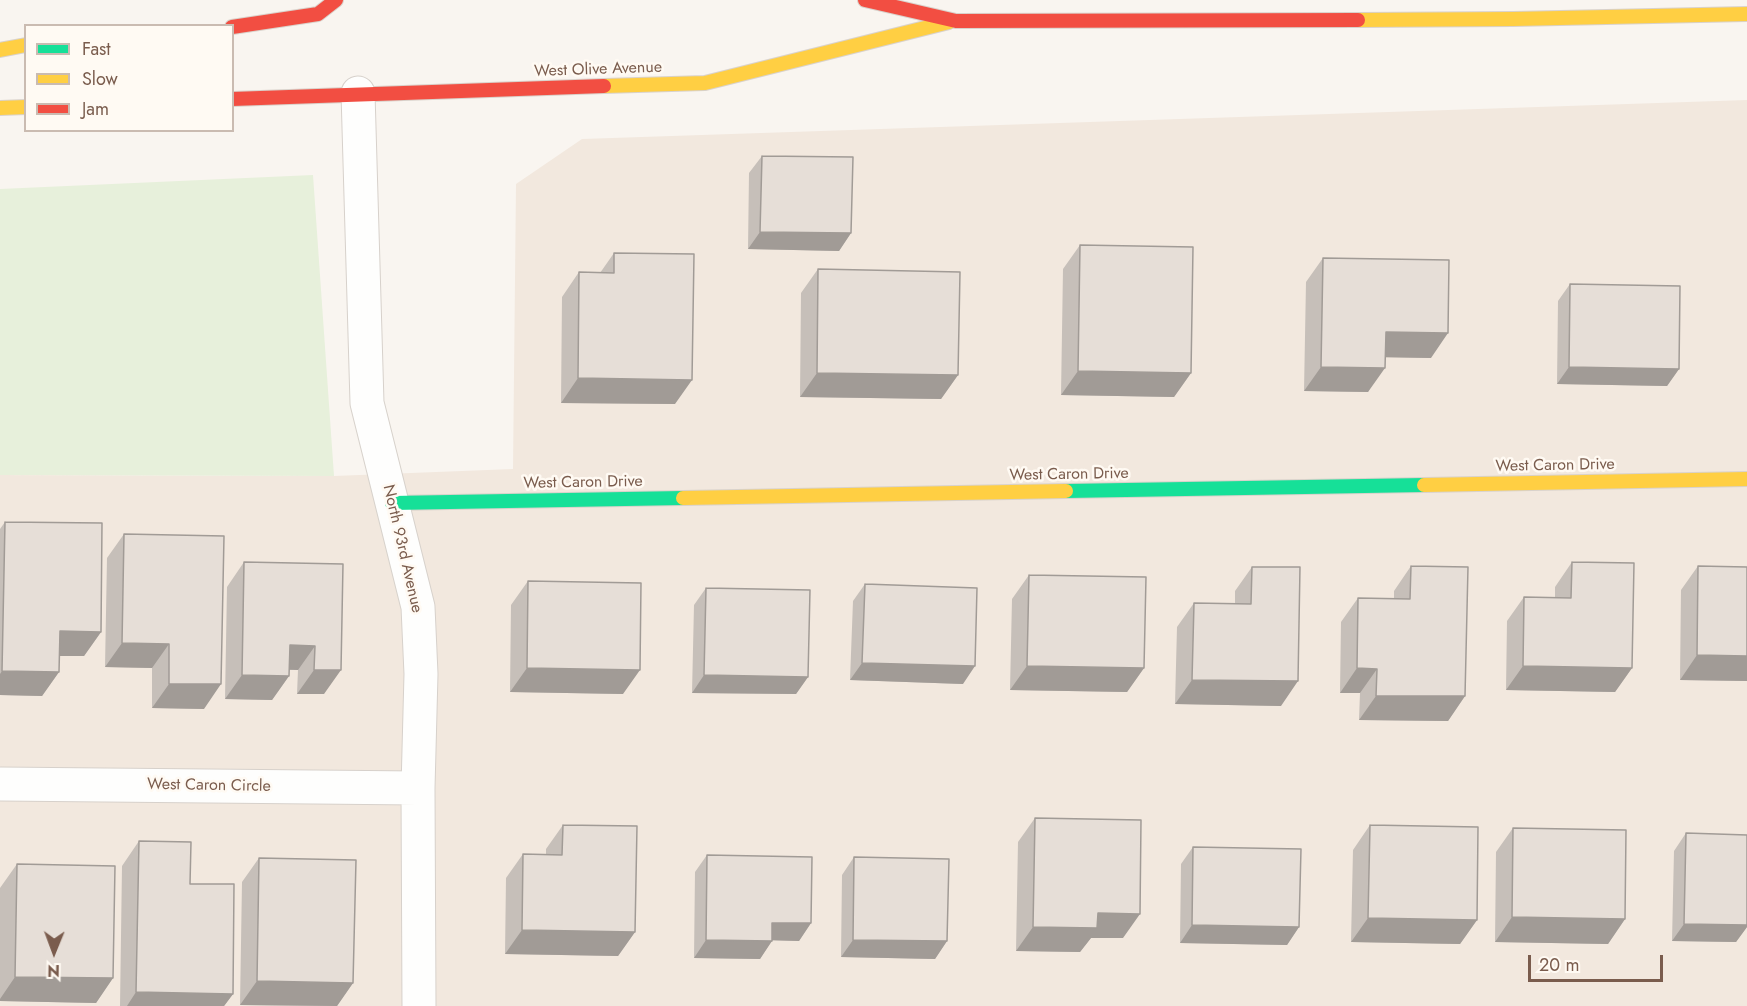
<!DOCTYPE html>
<html>
<head>
<meta charset="utf-8">
<style>
  body { margin:0 }
  #map { position:relative; width:1747px; height:1006px; overflow:hidden; background:#f9f5f0; font-family:Jost,sans-serif }
  canvas { display:block }
  .legend { position:absolute; left:24px; top:24px; width:210px; height:108px; box-sizing:border-box; background:#fffaf3; border:2px solid #cabbb1; margin:0; padding:8px 10px; list-style:none; font-size:18px; color:#7a5c4d }
  .legend li { display:flex; align-items:center; gap:12px; height:30px }
  .legend b { width:30px; border:2px solid #cabbb1 }
  .north { position:absolute; left:24px; top:922px; width:60px; height:60px; -webkit-text-stroke:4px #fffaf3; paint-order:stroke; rotate:181deg; font-size:16px; font-weight:700; line-height:24px; text-align:center; color:#7a5c4d }
  .north::after { content:''; display:block; margin:auto; width:21px; height:27px; background:#7a5c4d; clip-path:polygon(50% 0,100% 100%,50% 72%,0 100%) }
  .scale { position:absolute; left:1528px; top:955px; width:135px; height:27px; box-sizing:border-box; border:3px solid #7a5c4d; border-top:0; padding-left:8px; font-size:18px; line-height:21px; white-space:nowrap; color:#7a5c4d; -webkit-text-stroke:4px #fffaf3; paint-order:stroke }
</style>
</head>
<body>
<div id="map">
<canvas width="1747" height="1006"></canvas>
<ul class="legend">
<li><b style="height:8px;background:#16e098"></b>Fast</li>
<li><b style="height:8px;background:#ffcf43"></b>Slow</li>
<li><b style="height:8px;background:#f24e42"></b>Jam</li>
</ul>
<div class="north">N</div>
<div class="scale">20 m</div>
</div>
<script>
const ctx = document.querySelector('canvas').getContext('2d');
ctx.lineJoin = 'round';
function paint(path, color) { ctx.fillStyle = color; ctx.fill(path, 'evenodd'); }
const toPath = rows => new Path2D(rows.map(r => 'M' + r).join(''));
function stroke(path, color, width, dash) { ctx.strokeStyle = color; ctx.lineWidth = width; ctx.lineCap = dash ? 'butt' : 'round'; ctx.setLineDash(dash || []); ctx.stroke(path); }
function drawText(font, color, halo, rows, align = 'center') {
  ctx.font = font + ' Jost,sans-serif'; ctx.lineWidth = 5; ctx.setLineDash([]); ctx.textBaseline = 'middle'; ctx.strokeStyle = halo; ctx.fillStyle = color; for (const [text, x, y, turn = 0] of rows) {
    ctx.save(); ctx.translate(x, y); ctx.rotate((+turn || 0) * Math.PI / 180); ctx.textAlign = isNaN(turn) ? turn : align; if (halo) ctx.strokeText(text, 0, 0); ctx.fillText(text, 0, 0); ctx.restore();
  }
}
const residential = toPath([
  [1747,100,1747,1006,0,1006,0,475,334,476,513,469,516,184,582,139]
]);
const green = toPath([
  [313,175,334,476,0,475,0,189]
]);
const street = toPath([
  [358,93,367,403,418,607,421,674,418,788,419,1006],
  [0,784,418,788]
]);
const fast = toPath([
  [1066,491,1424,485],
  [392,503,683,498]
]);
const slow = toPath([
  [1358,20,1513,19,1747,14],
  [0,50,26,45],
  [604,86,705,83,949,22],
  [0,108,26,107],
  [1424,485,1747,479],
  [683,498,1066,491]
]);
const jam = toPath([
  [865,0,956,21,1358,20],
  [232,27,318,14,336,0],
  [232,99,604,86]
]);
const wall = toPath([
  [762,156,851,233,839,251,748,249,749,173],
  [1080,245,1191,373,1174,397,1061,395,1063,269],
  [614,253,675,404,561,403,562,297,579,272,600,273],
  [1323,258,1431,358,1385,357,1368,392,1304,391,1306,282],
  [818,269,958,375,941,399,800,397,801,293],
  [1570,284,1679,369,1667,386,1557,384,1558,301],
  [5,522,101,632,84,656,59,656,59,672,42,696,0,695,0,529],
  [124,534,204,709,152,708,152,668,105,667,107,558],
  [244,562,343,564,324,694,297,694,298,670,289,670,289,676,272,700,225,699,227,587],
  [1572,562,1632,668,1615,692,1506,690,1507,621,1524,597,1555,597,1555,587],
  [1411,566,1465,696,1448,721,1359,720,1360,693,1340,693,1341,622,1358,598,1394,598,1394,591],
  [1698,566,1747,567,1747,681,1680,680,1681,590],
  [1252,567,1281,706,1175,704,1177,627,1194,603,1235,604,1235,591],
  [1029,575,1144,668,1127,692,1010,690,1012,599],
  [528,581,623,694,510,692,511,605],
  [865,584,963,684,850,680,853,601],
  [706,588,808,677,796,694,692,693,694,605],
  [1035,818,1123,938,1091,938,1080,952,1016,951,1018,842],
  [563,825,635,932,618,956,505,954,506,878,523,854,546,855,546,849],
  [1370,825,1477,920,1460,944,1351,942,1353,850],
  [1513,828,1625,919,1608,944,1495,942,1496,852],
  [1686,833,1747,835,1747,927,1736,942,1672,941,1674,851],
  [139,841,190,884,233,994,224,1006,120,1006,122,866],
  [1193,847,1299,927,1287,945,1180,943,1181,864],
  [707,855,811,923,799,941,772,940,760,959,694,958,695,872],
  [854,857,947,941,935,959,841,957,842,875],
  [259,858,353,983,337,1006,240,1005,242,882],
  [17,864,113,978,96,1003,0,1001,0,888]
]);
const shadedWall = toPath([
  [760,232,851,233,839,251,748,249],
  [1386,332,1448,333,1431,358,1369,357],
  [1321,367,1385,368,1368,392,1304,391],
  [1569,367,1679,369,1667,386,1557,384],
  [1078,371,1191,373,1174,397,1061,395],
  [817,373,958,375,941,399,800,397],
  [578,378,692,380,675,404,561,403],
  [60,631,101,632,84,656,43,656],
  [122,643,169,644,152,668,105,667],
  [290,645,315,646,298,670,273,669],
  [1697,655,1747,656,1747,681,1680,680],
  [862,663,975,666,963,684,850,680],
  [1027,666,1144,668,1127,692,1010,690],
  [1523,666,1632,668,1615,692,1506,690],
  [527,668,640,670,623,694,510,692],
  [1357,668,1377,669,1360,693,1340,693],
  [314,670,341,670,324,694,297,694],
  [2,671,59,672,42,696,0,695,0,674],
  [242,675,289,676,272,700,225,699],
  [704,675,808,677,796,694,692,693],
  [1192,680,1298,681,1281,706,1175,704],
  [169,684,221,684,204,709,152,708],
  [1376,696,1465,696,1448,721,1359,720],
  [1747,910,1747,927,1736,942,1672,941,1684,924],
  [1098,913,1140,914,1123,938,1091,938,1080,952,1016,951,1033,927],
  [1512,917,1625,919,1608,944,1495,942],
  [1368,918,1477,920,1460,944,1351,942],
  [772,923,811,923,799,941,760,940],
  [1192,925,1299,927,1287,945,1180,943],
  [522,930,635,932,618,956,505,954],
  [706,940,772,941,760,959,694,958],
  [853,940,947,941,935,959,841,957],
  [15,977,113,978,96,1003,0,1001,0,999],
  [257,981,353,983,337,1006,240,1005],
  [136,992,233,994,224,1006,127,1006]
]);
const building = toPath([
  [762,156,853,157,851,233,760,232,762,156],
  [1080,245,1193,247,1191,373,1078,371,1080,245],
  [614,253,694,254,692,380,578,378,579,272,614,273,614,253],
  [1323,258,1449,260,1448,333,1386,332,1385,368,1321,367,1323,258],
  [818,269,960,272,958,375,817,373,818,269],
  [1570,284,1680,286,1679,369,1569,367,1570,284],
  [5,522,102,523,101,632,60,631,59,672,2,671,5,522],
  [124,534,224,536,221,684,169,684,169,644,122,643,124,534],
  [244,562,343,564,341,670,314,670,315,646,290,645,289,676,242,675,244,562],
  [1572,562,1634,563,1632,668,1523,666,1524,597,1571,598,1572,562],
  [1411,566,1468,567,1465,696,1376,696,1377,669,1357,668,1358,598,1410,599,1411,566],
  [1698,566,1747,567,1747,656,1697,655,1698,566],
  [1252,567,1300,567,1298,681,1192,680,1194,603,1251,604,1252,567],
  [1029,575,1146,577,1144,668,1027,666,1029,575],
  [528,581,641,583,640,670,527,668,528,581],
  [865,584,977,588,975,666,862,663,865,584],
  [706,588,810,590,808,677,704,675,706,588],
  [1035,818,1141,820,1140,914,1098,913,1097,928,1033,927,1035,818],
  [563,825,637,826,635,932,522,930,523,854,562,855,563,825],
  [1370,825,1478,827,1477,920,1368,918,1370,825],
  [1513,828,1626,830,1625,919,1512,917,1513,828],
  [1686,833,1747,835,1747,925,1684,924,1686,833],
  [139,841,191,842,190,884,234,884,233,994,136,992,139,841],
  [1193,847,1301,849,1299,927,1192,925,1193,847],
  [707,855,812,857,811,923,772,923,772,941,706,940,707,855],
  [854,857,949,859,947,941,853,940,854,857],
  [259,858,356,860,353,983,257,981,259,858],
  [17,864,115,866,113,978,15,977,17,864]
]);
const streetNames = [
  ["West Olive Avenue",598,70,-2],
  ["West Caron Drive",1555,466,-1],
  ["West Caron Drive",1069,475,-1],
  ["West Caron Drive",583,483,-1],
  ["North 93rd Avenue",402,549,77],
  ["West Caron Circle",209,786,1]
];
paint(residential, '#f2e8de');
paint(green, '#e7f0db');
stroke(street, '#d7d1cb', 35);
stroke(fast, '#d9d2cb', 16);
stroke(slow, '#d9d2cb', 16);
stroke(jam, '#d9d2cb', 16);
stroke(street, '#fefefd', 33);
stroke(fast, '#16e098', 14);
stroke(slow, '#ffcf43', 14);
stroke(jam, '#f24e42', 14);
paint(wall, '#c6bfb9');
paint(shadedWall, '#a19b96');
paint(building, '#e6ded7');
stroke(building, '#a19b96', 1.5);
drawText('16px', '#7a5c4d', '#fffaf3', streetNames);
</script>
</body>
</html>
